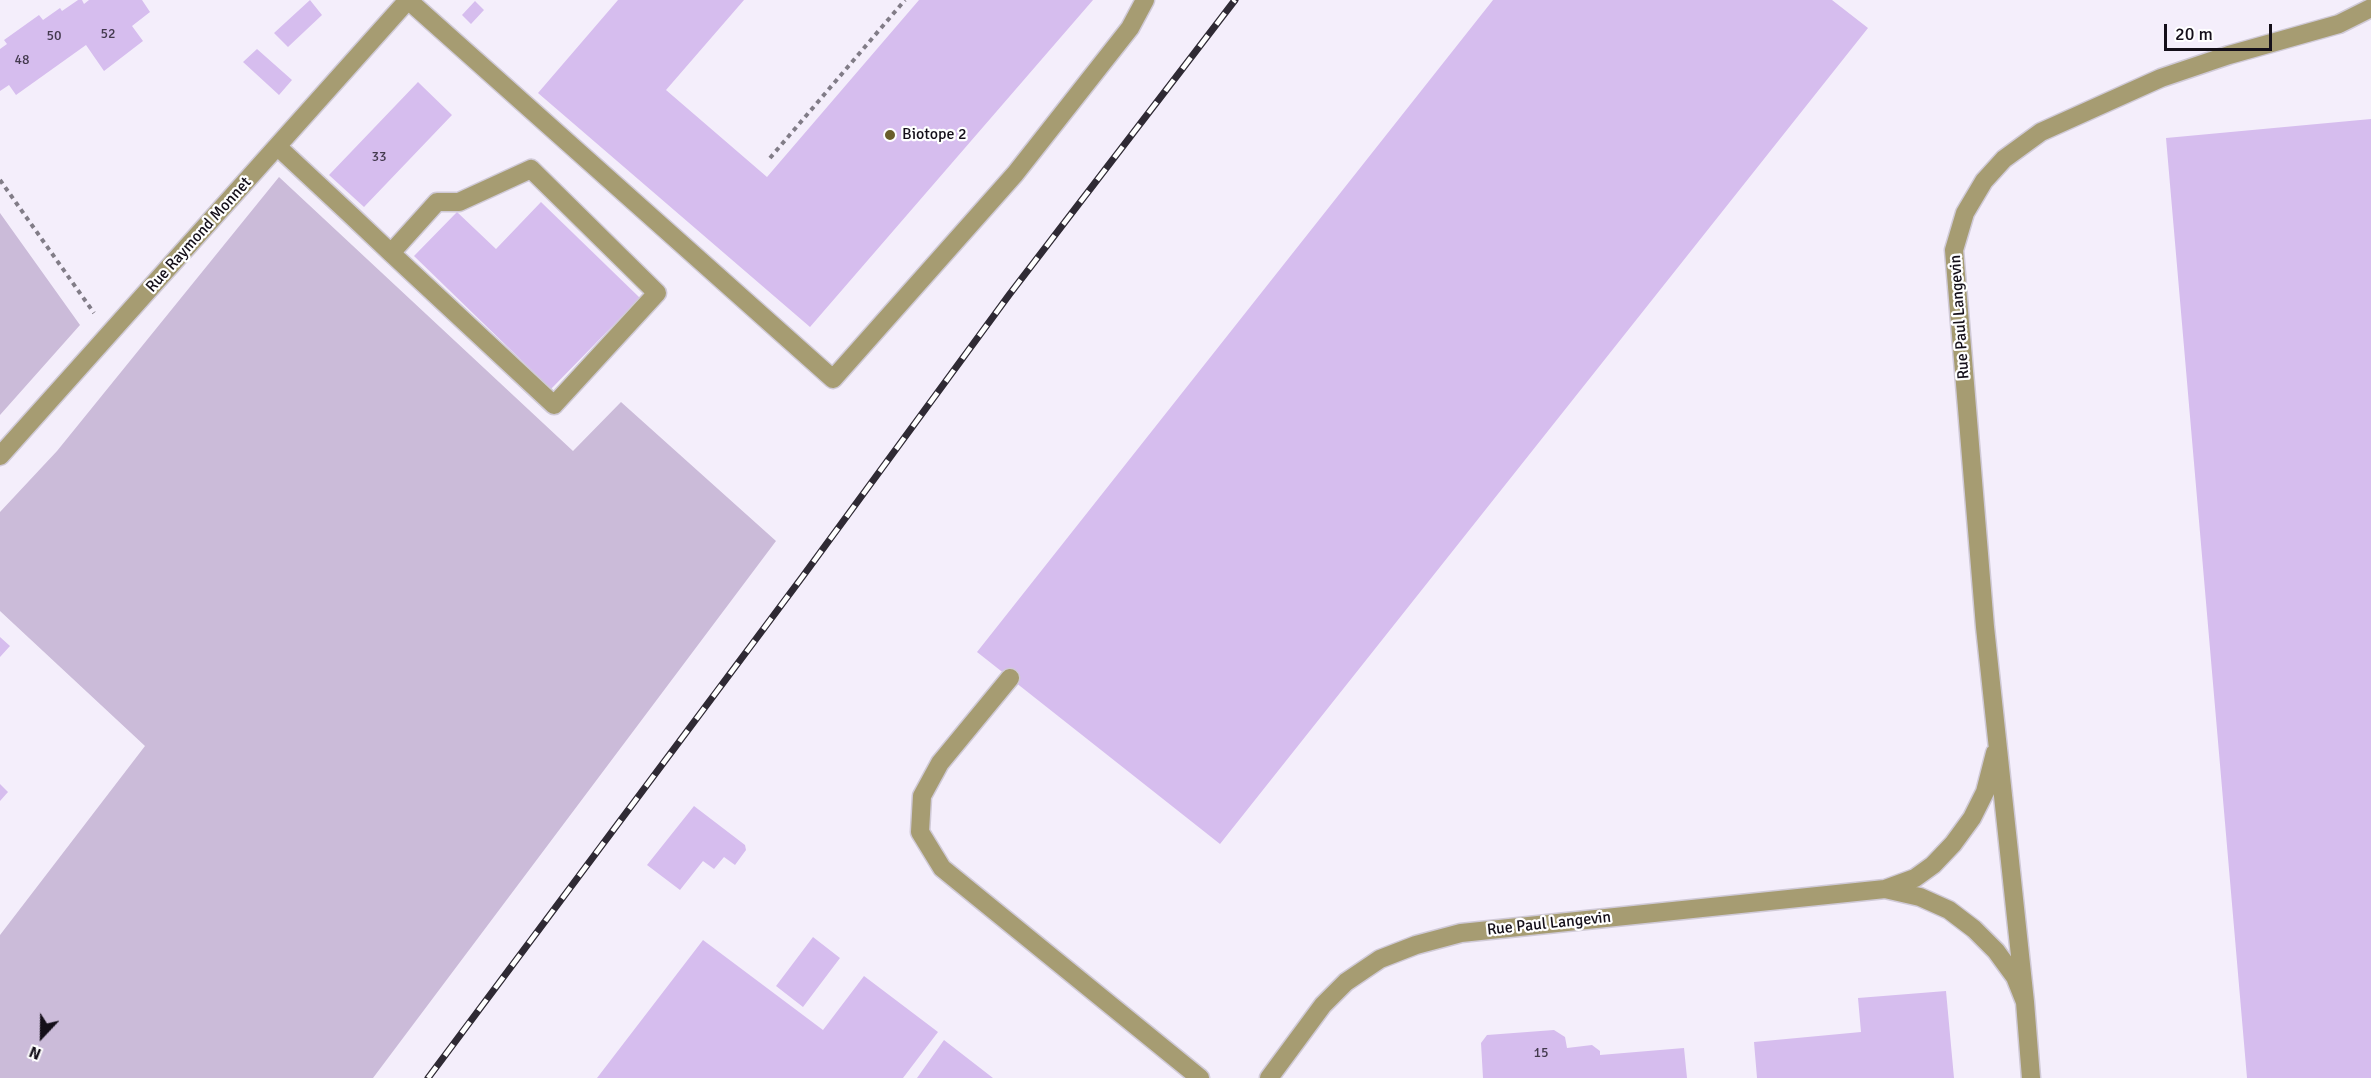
<!DOCTYPE html>
<html>
<head>
<meta charset="utf-8">
<style>
  body { margin:0 }
  #map { position:relative; width:2371px; height:1078px; overflow:hidden; background:#f4eefb; font-family:Signika,sans-serif }
  canvas { display:block }
  .north { position:absolute; left:12px; top:1006px; width:60px; height:60px; -webkit-text-stroke:4px #fff; paint-order:stroke; rotate:202deg; font-size:16px; font-weight:700; line-height:24px; text-align:center; color:#140f19 }
  .north::after { content:''; display:block; margin:auto; width:21px; height:27px; background:#140f19; clip-path:polygon(50% 0,100% 100%,50% 72%,0 100%) }
  .scale { position:absolute; left:2164px; top:24px; width:108px; height:27px; box-sizing:border-box; border:3px solid #140f19; border-top:0; padding-left:8px; font-size:18px; line-height:21px; white-space:nowrap; color:#140f19; -webkit-text-stroke:4px #fff; paint-order:stroke }
</style>
</head>
<body>
<div id="map">
<canvas width="2371" height="1078"></canvas>
<div class="north">N</div>
<div class="scale">20 m</div>
</div>
<script>
const ctx = document.querySelector('canvas').getContext('2d');
ctx.lineJoin = 'round';
function paint(path, color) { ctx.fillStyle = color; ctx.fill(path, 'evenodd'); }
const toPath = rows => new Path2D(rows.map(r => 'M' + r).join(''));
function stroke(path, color, width, dash) { ctx.strokeStyle = color; ctx.lineWidth = width; ctx.lineCap = dash ? 'butt' : 'round'; ctx.setLineDash(dash || []); ctx.stroke(path); }
function drawText(font, color, halo, rows, align = 'center') {
  ctx.font = font + ' Signika,sans-serif'; ctx.lineWidth = 4.5; ctx.setLineDash([]); ctx.textBaseline = 'middle'; ctx.strokeStyle = halo; ctx.fillStyle = color; for (const [text, x, y, turn = 0] of rows) {
    ctx.save(); ctx.translate(x, y); ctx.rotate((+turn || 0) * Math.PI / 180); ctx.textAlign = isNaN(turn) ? turn : align; if (halo) ctx.strokeText(text, 0, 0); ctx.fillText(text, 0, 0); ctx.restore();
  }
}
const green = toPath([
  [279,177,573,451,621,402,776,541,373,1078,0,1078,0,935,145,746,0,611,0,512,57,451],
  [0,213,80,325,0,415]
]);
const building = toPath([
  [78,0,82,0,84,4,89,0,142,0,150,12,132,26,143,41,104,71,86,45,16,95,9,85,0,91,0,49,7,44,4,40,39,15,43,20,60,8,62,11],
  [310,0,322,15,288,47,274,33],
  [618,0,744,0,666,90,767,177,919,0,1093,0,810,327,538,93],
  [1493,0,1832,0,1868,28,1220,844,977,652],
  [475,1,484,10,471,24,462,15],
  [257,49,292,80,279,95,243,62],
  [418,82,452,115,364,207,329,175],
  [2371,119,2371,1078,2247,1078,2166,138],
  [541,202,640,298,551,389,414,256,457,212,496,249],
  [0,637,10,646,0,657],
  [0,784,8,792,0,801],
  [694,806,745,845,746,850,735,865,724,857,714,869,703,861,680,890,647,865],
  [813,937,840,958,803,1007,776,986],
  [703,940,823,1030,864,976,938,1032,903,1078,597,1078],
  [1946,991,1954,1078,1757,1078,1754,1042,1861,1032,1858,998],
  [1554,1030,1565,1037,1567,1048,1592,1045,1600,1051,1600,1055,1684,1048,1687,1078,1483,1078,1481,1043,1487,1035],
  [944,1040,993,1078,917,1078]
]);
const path = toPath([
  [770,158,905,0],
  [0,180,94,313]
]);
const minor = toPath([
  [408,0,833,379,1015,174,1130,28,1145,0],
  [278,147,353,217,391,253,554,405,657,293,531,169,459,202,437,202,391,253],
  [0,456,408,0],
  [1010,678,940,763,922,796,920,832,942,868,1200,1078],
  [1885,889,1915,878,1933,865,1953,844,1972,818,1985,792,1995,753],
  [2025,1002,1985,627,1954,250,1965,213,1984,181,2004,159,2041,132,2161,78,2229,55,2339,24,2371,8],
  [1269,1078,1323,1005,1346,982,1380,959,1416,945,1461,933,1885,889,1920,897,1949,910,1974,929,1996,951,2015,977,2025,1002,2031,1078]
]);
const rail = toPath([
  [428,1078,803,576,1009,295,1235,0]
]);
const markers = [
  [890,135,6,"#6a5e2b"]
];
const numberNames = [
  ["52",108,34],
  ["50",54,36],
  ["48",22,60],
  ["33",379,157],
  ["15",1541,1053]
];
const poiNames = [
  ["Biotope 2",902,135]
];
const streetNames = [
  ["Rue Raymond Monnet",199,235,-48],
  ["Rue Paul Langevin",1960,317,-94],
  ["Rue Paul Langevin",1549,924,-6]
];
paint(green, '#cbbbd9');
paint(building, '#d6bdee');
stroke(minor, '#d0cad7', 21);
stroke(path, '#817c87', 4, [4.5, 4.5]);
stroke(minor, '#a69c72', 18);
stroke(rail, '#2f2a34', 7);
stroke(rail, '#fff', 4.5, [14]);
for (const [x, y, r, color] of markers) { const dot = new Path2D(); dot.arc(x, y, r, 0, 2 * Math.PI); ctx.fillStyle = color; ctx.fill(dot); stroke(dot, '#fff', 2); }
drawText('14px', '#443a4e', null, numberNames);
drawText('16px', '#140f19', '#fff', poiNames, 'left');
drawText('16px', '#140f19', '#fff', streetNames);
</script>
</body>
</html>
